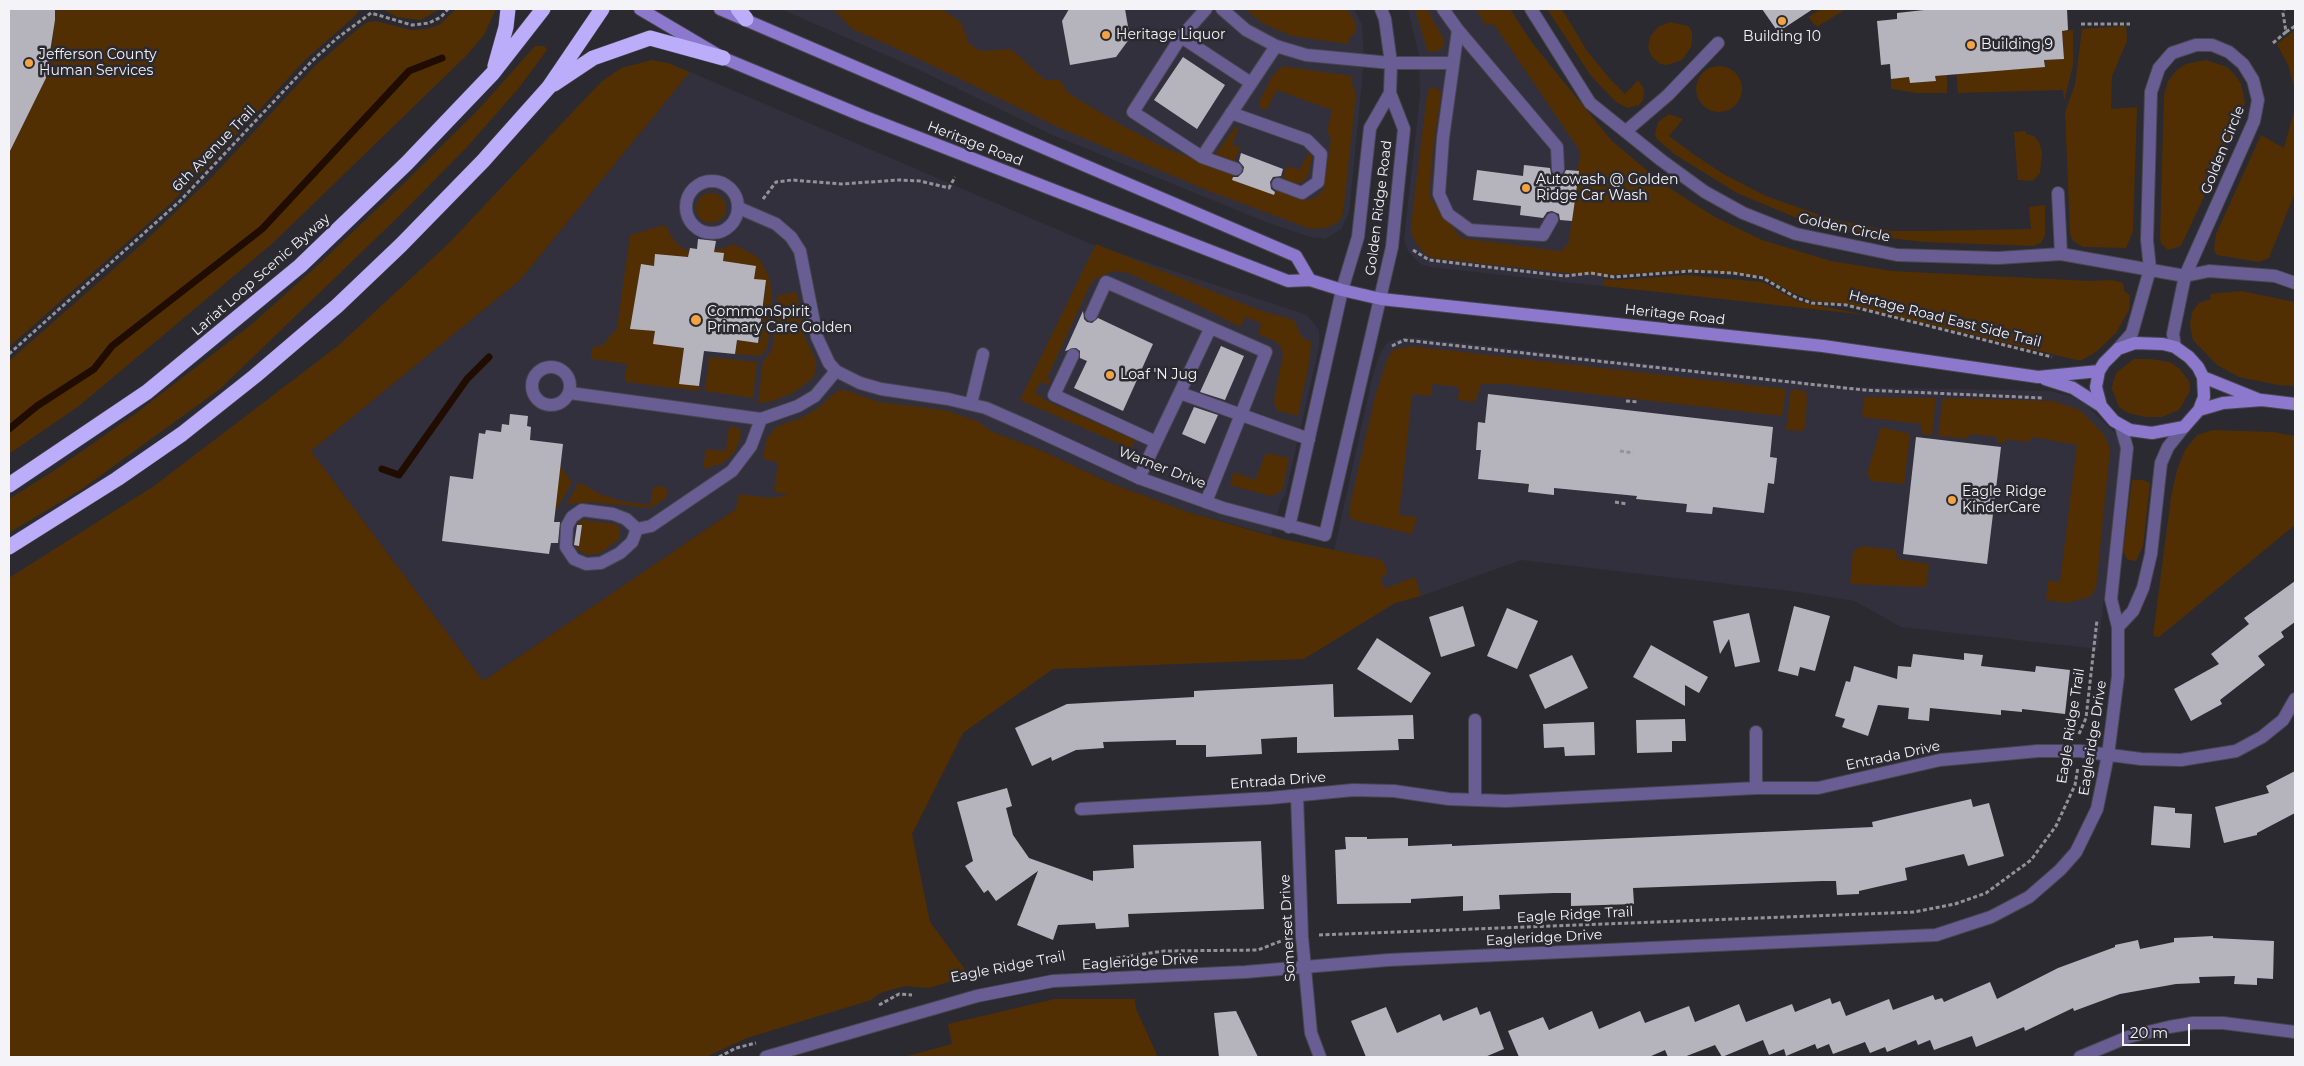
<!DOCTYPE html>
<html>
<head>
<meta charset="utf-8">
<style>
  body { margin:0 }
  #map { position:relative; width:2304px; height:1066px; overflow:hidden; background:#2b2a31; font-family:Montserrat,sans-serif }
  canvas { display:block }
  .frame { position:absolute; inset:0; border:10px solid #f4f3f8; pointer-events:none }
  .scale { position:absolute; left:2122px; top:1024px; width:68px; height:22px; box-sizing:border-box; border:2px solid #f4f3f8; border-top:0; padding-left:6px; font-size:15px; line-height:18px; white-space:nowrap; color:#f4f3f8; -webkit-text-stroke:4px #2b2a31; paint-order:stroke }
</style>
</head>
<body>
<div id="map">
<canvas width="2304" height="1066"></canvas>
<div class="frame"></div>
<div class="scale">20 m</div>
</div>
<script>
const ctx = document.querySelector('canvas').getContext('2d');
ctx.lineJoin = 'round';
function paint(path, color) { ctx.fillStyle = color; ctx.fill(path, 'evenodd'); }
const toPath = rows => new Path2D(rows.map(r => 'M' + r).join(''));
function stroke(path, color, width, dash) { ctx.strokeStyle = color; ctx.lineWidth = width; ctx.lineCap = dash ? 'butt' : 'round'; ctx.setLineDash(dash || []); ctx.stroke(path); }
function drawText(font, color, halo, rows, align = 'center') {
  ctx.font = font + ' Montserrat,sans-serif'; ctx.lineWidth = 5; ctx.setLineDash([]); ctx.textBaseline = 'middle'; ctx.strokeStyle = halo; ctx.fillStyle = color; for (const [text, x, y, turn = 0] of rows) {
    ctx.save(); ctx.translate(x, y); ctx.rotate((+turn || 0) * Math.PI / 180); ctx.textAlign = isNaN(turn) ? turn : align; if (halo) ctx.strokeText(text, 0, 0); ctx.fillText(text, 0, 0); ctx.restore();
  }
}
const built = toPath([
  [781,9,1354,9,1362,24,1364,60,1349,213,1341,229,1325,239,1310,237,1266,222,1053,135,911,66],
  [1408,9,1510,9,1532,43,1611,140,1603,286,1430,267,1420,264,1408,251,1404,240,1420,96,1419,55],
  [690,72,1091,244,1307,315,1319,330,1319,347,1285,496,1281,501,1271,535,1188,512,1108,482,1038,449,993,432,998,485,736,509,483,681,311,451,520,280],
  [1409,337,1852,387,2050,391,2070,396,2085,404,2116,434,2121,449,2098,649,1901,627,1855,601,1798,592,1521,560,1421,596,1395,603,1333,641,1334,551,1372,379,1379,356,1384,347,1390,341]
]);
const green = toPath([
  [55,9,360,9,355,16,306,59,217,156,169,205,9,347,9,141,23,124,46,78,52,49],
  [383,9,440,9,421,20,397,17],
  [456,9,496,9,484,35,466,56,273,243,79,406,9,454,9,361,142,244,212,177,315,66,359,28,368,22,376,21,411,30,426,29,439,25],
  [833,9,941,9,961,22,969,44,981,51,1011,49,1045,80,1060,80,1068,93,1125,127,1165,148,1234,174,1232,180,1274,194,1276,190,1302,200,1309,200,1318,196,1324,189,1331,138,1327,132,1332,110,1277,90,1267,109,1261,109,1259,102,1273,75,1283,66,1351,76,1351,82,1356,93,1343,214,1340,221,1326,228,1311,229,1209,191,1062,129,911,55,852,29],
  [1245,9,1347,9,1355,22,1356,32,1349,38,1350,43,1342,43,1292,36,1264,24],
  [1415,9,1427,9,1444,40,1444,46,1438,51,1428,52],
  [1476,9,1510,9,1532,43,1611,140,1663,184,1715,217,1762,240,1831,261,1892,271,2090,281,2112,280,2123,283,2124,291,2130,295,2129,310,2116,333,2096,352,2082,360,2076,360,1847,304,1814,301,1791,292,1763,276,1688,270,1614,275,1566,273,1432,258,1426,255,1416,243,1411,233,1411,225,1427,95,1430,87,1438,89,1441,95,1433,148,1429,196,1461,238,1559,251,1563,250,1569,241,1580,151,1493,23,1486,26],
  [1547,9,1562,9,1587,51,1610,79,1625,94,1638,80,1644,89,1643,100,1639,105,1628,108,1616,102,1591,76],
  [1821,9,1846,9,1817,27,1808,17],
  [1670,22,1688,26,1692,32,1692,40,1691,47,1682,60,1667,65,1660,64,1652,57,1648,48,1650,37,1658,27],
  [2126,26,2127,41,2112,76,2111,109,2137,107,2133,232,2126,248,2083,247,2073,241,2070,234,2065,112,2075,85,2082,29],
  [2073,30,2073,65,2064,101,2063,90,1958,93,1956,67,2045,67,2045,60,2064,59,2062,31],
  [2295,30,2295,90,2288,65,2277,44],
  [535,46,544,46,547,50,518,89,467,147,398,217,220,389,82,489,9,533,9,499,55,470,135,414,252,324,318,265,399,188,478,110],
  [652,60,668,63,690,72,520,280,311,451,483,681,736,509,739,494,771,498,789,495,774,492,778,463,764,459,763,456,767,438,777,426,799,419,817,409,837,391,845,390,879,402,945,410,977,421,993,432,1038,449,1108,482,1188,512,1282,539,1382,560,1388,573,1381,576,1384,589,1415,577,1421,596,1395,603,1304,659,1053,669,963,733,912,834,930,922,970,976,928,988,905,986,880,993,871,1000,747,1038,706,1057,9,1057,9,578,154,486,339,345,448,244,601,82,621,68],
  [2206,60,2227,67,2235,75,2241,84,2245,103,2241,117,2181,246,2168,250,2161,244,2160,237,2164,95,2168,81,2177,70,2186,64],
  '1696 89a23 23 0 1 1 46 0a23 23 0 1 1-46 0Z',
  [1947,75,1947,93,1917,93,1891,89,1891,79,1909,77,1910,83,1936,81,1935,76],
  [2295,107,2295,193,2269,258,2259,262,2217,255,2214,250,2216,234,2261,135,2284,148],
  [1669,114,1683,119,1669,136,1696,156,1725,175,1766,196,1800,208,1832,219,1892,231,1924,231,2031,229,2029,207,2045,205,2045,235,2041,243,2033,246,1923,242,1856,234,1806,222,1737,193,1674,154,1657,139,1655,135,1658,122],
  [1236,126,1238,129,1232,145,1240,147,1234,162,1215,155],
  [2026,131,2026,134,2034,136,2039,142,2042,152,2040,173,2033,181,2018,180,2014,132],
  [1308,153,1312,156,1309,172,1304,181,1296,184,1282,180,1287,166,1300,170],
  '696 208a15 15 0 1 1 30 0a15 15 0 1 1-30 0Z',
  [665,225,673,239,682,248,689,251,688,257,655,254,654,266,641,264,630,328,655,331,654,344,684,348,679,383,699,386,699,391,625,382,627,364,591,359,591,348,603,345,617,328,630,235],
  [734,244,759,258,769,277,772,294,768,344,765,352,759,356,735,354,737,340,760,343,766,281,754,279,755,266,723,261,714,252,714,249,721,249],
  [1096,244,1259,310,1294,320,1300,334,1305,340,1311,341,1310,358,1298,416,1279,411,1275,407,1274,400,1283,355,1281,347,1275,341,1258,334,1261,323,1245,317,1240,327,1192,302,1128,273,1114,271,1096,278,1090,285,1047,378,1051,381,1049,385,1040,382,1035,393,1043,397,1042,399,1135,440,1131,449,1020,400],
  [1687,275,1762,282,1800,302,1867,315,1603,286,1603,279,1618,280],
  [2241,291,2295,302,2295,386,2278,385,2239,377,2217,365,2193,340,2190,325,2192,312,2199,303,2211,299,2210,294],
  [797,292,803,334,816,360,816,369,813,378,793,393,772,401,758,403,763,361,771,352,773,345,777,298,779,295],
  [1410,346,1786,389,1782,416,1506,384,1481,384,1475,402,1458,400,1459,387,1432,384,1431,396,1412,394,1399,515,1417,517,1412,534,1353,520,1350,517,1350,505,1376,393,1387,360,1393,350],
  [709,357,757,362,753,398,705,391],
  [2134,359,2151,359,2170,362,2180,369,2189,381,2190,391,2179,410,2162,417,2146,417,2128,413,2119,407,2112,389,2113,381,2117,372],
  [1791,389,1806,391,1807,401,1804,431,1786,430],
  [1864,397,1936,398,1932,435,1921,434,1921,424,1862,417],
  [1943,398,2053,401,2080,410,2105,436,2110,449,2096,588,2090,597,2067,603,2046,600,2048,581,2060,582,2077,445,2033,437,2028,442,2006,439,2005,443,1998,442,1998,437,1969,434,1968,439,1938,436],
  [731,426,740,429,741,436,734,453,723,463,703,469,706,449,726,451,729,427],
  [1881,427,1910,434,1904,484,1872,481,1867,474],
  [2213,430,2273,432,2295,436,2295,525,2159,637,2153,636,2171,497,2177,470,2185,450,2197,435],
  [1266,453,1289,458,1283,487,1280,492,1270,496,1230,485,1234,472,1255,480],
  [560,466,572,482,555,512],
  [2132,480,2143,480,2150,483,2143,546,2136,561,2128,560,2123,552],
  [579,482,602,495,621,501,650,505,653,488,657,486,664,487,668,491,665,499,650,508,591,502,567,504],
  [582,520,615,524,620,528,620,538,601,553,587,555,578,550,575,546,579,546,582,526,576,525],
  [1862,546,1896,550,1897,559,1929,564,1926,587,1850,584,1853,551],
  [1055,999,1135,999,1136,1009,1158,1057,904,1057,952,1044,948,1024]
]);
const stream = toPath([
  [9,429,37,406,94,369,112,346,262,229,409,71,442,58],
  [382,469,399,475,467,379,489,357]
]);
const building = toPath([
  [9,9,55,9,55,20,46,78,9,153],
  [1069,9,1125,9,1130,38,1116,57,1070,65,1062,21],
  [1762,9,1813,9,1778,32],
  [1933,9,2067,9,2068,30,2062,31,2064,59,2044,60,2045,67,1935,76,1936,81,1910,83,1909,77,1891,79,1890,64,1881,65,1877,21,1897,19,1897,13],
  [1183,57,1225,85,1197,129,1154,100],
  [1241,153,1283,169,1281,176,1273,177,1270,182,1271,189,1275,192,1274,195,1232,180,1233,177,1238,177,1243,172,1244,167,1239,161],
  [1524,165,1550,168,1551,174,1558,177,1563,176,1566,170,1579,171,1572,221,1560,220,1559,214,1552,211,1547,212,1543,218,1520,215,1521,206,1473,200,1477,170,1523,176],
  [698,239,716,241,714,252,724,253,723,261,756,266,754,279,766,280,758,343,737,340,735,354,704,351,699,386,679,384,684,348,653,344,655,331,630,329,641,264,654,266,655,254,688,257,690,248,697,249],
  [1083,311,1084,319,1087,322,1092,323,1098,318,1153,344,1123,411,1074,388,1087,361,1080,358,1080,351,1076,348,1065,351],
  [1221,346,1244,356,1225,400,1200,392],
  [1488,394,1773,427,1770,457,1777,458,1774,484,1768,483,1764,513,1713,507,1712,514,1686,512,1687,504,1636,499,1637,496,1554,488,1554,495,1528,492,1529,484,1478,479,1481,450,1476,450,1478,422,1485,423],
  [1194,407,1218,415,1205,444,1182,434],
  [510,414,528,416,527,426,531,427,530,440,563,444,554,522,560,522,558,543,551,543,549,554,442,541,450,476,473,479,479,433,485,434,486,430,501,432,502,424,509,425],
  [1916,437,2001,447,1987,564,1903,554],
  [577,525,582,525,579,546,574,545],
  [2295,581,2295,622,2281,632,2284,637,2258,656,2265,665,2220,700,2222,704,2191,721,2174,689,2219,664,2211,654,2249,624,2244,618],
  [1463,606,1475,646,1441,657,1429,617],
  [1794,606,1830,616,1815,671,1800,667,1798,676,1778,671],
  [1507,608,1538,621,1517,669,1487,656],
  [1749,613,1760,662,1735,667,1729,639,1720,654,1713,621],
  [1377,638,1431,673,1411,703,1357,669],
  [1651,645,1708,677,1699,693,1685,685,1685,706,1633,677],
  [1964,653,1983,655,1981,666,2035,672,2036,666,2070,670,2065,714,2022,709,2022,712,2001,710,2001,715,1930,708,1929,721,1908,719,1909,708,1878,705,1868,736,1842,727,1845,719,1835,716,1846,681,1850,682,1854,666,1897,679,1898,666,1911,667,1913,654,1964,660],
  [1572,655,1588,688,1545,709,1529,675],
  [1333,684,1334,717,1413,715,1414,739,1398,739,1399,750,1297,753,1297,737,1261,739,1262,754,1206,757,1206,745,1176,745,1176,740,1103,742,1104,748,1076,750,1052,761,1051,757,1032,766,1015,728,1067,704,1194,697,1194,691],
  [1685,719,1686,741,1672,741,1672,752,1637,753,1636,720],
  [1594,722,1595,755,1565,756,1564,747,1544,748,1543,724],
  [2295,771,2295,813,2257,833,2257,835,2224,843,2215,807,2269,793,2266,786],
  [1007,788,1012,806,1006,808,1013,835,1029,858,1093,881,1093,871,1134,868,1133,845,1261,841,1264,909,1128,914,1129,927,1096,929,1095,923,1058,925,1053,940,1017,925,1038,871,996,901,988,890,984,893,965,866,973,861,957,802],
  [1971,799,1973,807,1989,803,2004,856,1968,866,1964,854,1905,868,1907,880,1859,891,1859,894,1837,895,1836,881,1822,881,1633,888,1634,904,1571,906,1571,893,1554,893,1499,895,1500,909,1463,911,1463,896,1411,899,1411,903,1337,904,1335,850,1346,849,1345,837,1367,837,1367,839,1408,838,1408,846,1452,844,1452,846,1873,827,1872,822],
  [2154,806,2175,808,2175,813,2192,814,2190,848,2151,845],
  [2213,936,2213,938,2274,941,2273,979,2257,978,2257,985,2234,984,2235,976,2199,977,2200,983,2176,984,2120,994,2074,1011,2073,1008,2025,1031,2024,1027,1976,1047,1972,1036,1934,1050,1930,1040,1918,1045,1916,1040,1887,1052,1885,1047,1870,1053,1865,1042,1833,1054,1829,1044,1817,1049,1815,1044,1786,1056,1784,1049,1769,1055,1763,1040,1722,1057,1715,1045,1684,1057,1668,1057,1665,1050,1649,1057,1519,1057,1508,1031,1543,1017,1549,1030,1592,1011,1599,1029,1640,1011,1645,1023,1689,1006,1695,1022,1739,1004,1746,1022,1792,1004,1795,1012,1830,998,1832,1004,1840,1001,1846,1016,1889,999,1893,1010,1933,995,1935,1000,1942,998,1944,1002,1990,982,1997,999,2058,968,2115,947,2115,945,2138,940,2140,949,2174,942,2174,938],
  [1386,1007,1397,1033,1440,1014,1443,1021,1477,1007,1480,1015,1490,1011,1504,1049,1485,1057,1366,1057,1351,1021],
  [1236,1011,1258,1057,1219,1057,1214,1013]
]);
const path = toPath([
  [2081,24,2130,24],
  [2286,32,2295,26],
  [2273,43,2286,32,2283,13,2284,9],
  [763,199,776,182,792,180,841,184,899,180,920,181,949,188,955,177],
  [1413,250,1429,260,1565,276,1591,273,1614,277,1690,271,1733,273,1763,278,1797,298,1812,303,1846,305,2052,357],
  [1392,346,1404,340,1864,390,2043,398],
  [9,354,180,201,312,61,336,39,371,13,412,25,429,23,441,17,448,9],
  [1626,401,1638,402],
  [1620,451,1633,453],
  [1615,502,1627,504],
  [2079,734,2086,718,2097,620],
  [1319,935,1914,912,1955,904,1986,893,2031,860,2056,826,2075,785,2078,767],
  [1110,959,1164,951,1258,950,1286,939],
  [879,1005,899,994,912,995],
  [719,1057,736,1048,756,1043]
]);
const lane = toPath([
  [1206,9,1181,37,1133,112,1202,157,1236,169],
  [1222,9,1246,30,1276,46,1306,55,1391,63,1453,63],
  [1443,9,1458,30,1557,147,1558,169],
  [1458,30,1443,138,1439,194,1448,214,1470,230,1543,235,1552,219],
  [1181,37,1251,83],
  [1231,113,1307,140,1321,154,1318,182,1302,193,1278,184],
  [1626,131,1668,95,1718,43],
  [1202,157,1276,46],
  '686 207a26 26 0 1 1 52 0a26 26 0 1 1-52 0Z',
  [2058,193,2061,254],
  [739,208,776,224,791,237,800,251,817,337,829,363,836,371,860,383,881,389,948,399,986,408,1027,426],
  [1091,315,1106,282,1266,352,1206,502],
  [1073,355,1054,395,1156,442],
  '532 386a19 19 0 1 1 38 0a19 19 0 1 1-38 0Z',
  [570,393,761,419,798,406,815,396,836,371],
  [1180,393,1309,439],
  [971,404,983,354],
  [1139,478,1210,329],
  [582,510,613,514,626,519,637,529,632,542,620,553,601,563,586,564,574,559,566,547,567,526,572,517,582,510],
  [637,529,651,526,732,471,751,446,761,419]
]);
const street = toPath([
  [1531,9,1590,103,1661,160,1705,192,1743,213,1796,234,1897,255,1998,258,2061,254,2185,276,2209,271,2275,276,2295,283],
  [2118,349,2132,333,2150,269,2147,240,2151,92,2159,68,2172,53,2196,45,2212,45,2229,52,2243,64,2253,80,2258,100,2254,121,2185,276,2173,334,2175,347],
  [1027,426,1139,478,1223,508,1325,535,1392,247,1404,129,1390,93,1391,63,1385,19,1381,9],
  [1289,527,1342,290,1358,237,1370,128,1390,93],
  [2118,627,2133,611,2143,588,2151,554,2161,463,2168,447,2184,427],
  [1475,720,1475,800],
  [1756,732,1756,788],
  [1297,796,1302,937,1311,1033,1320,1057],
  [1081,809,1270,798,1353,790,1394,791,1449,799,1506,801,1756,788,1818,788,1940,760,2038,751,2080,751,2141,759,2181,760,2236,751,2262,737,2283,720,2295,699],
  [766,1057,977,996,1053,981,1245,972,1388,960,1936,935,1991,917,2029,897,2060,870,2076,852,2097,809,2108,755,2118,676,2118,627,2111,599,2127,448,2121,426],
  [2080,1057,2128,1037,2169,1027,2193,1023,2223,1023,2295,1032]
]);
const secondary = toPath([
  [640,9,723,58,863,116,1288,281,1310,280,1342,290,1381,299,1823,346,2038,377,2099,371],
  [720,9,1296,256,1310,280],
  [2135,343,2163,344,2175,347,2189,357,2198,367,2203,377,2204,397,2199,410,2184,427,2152,433,2130,430,2114,421,2101,406,2096,387,2099,371,2104,363,2118,349,2135,343],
  [2203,377,2260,400],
  [2045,379,2073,388,2101,406],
  [2199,410,2223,403,2262,400,2295,404]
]);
const highway = toPath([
  [738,9,746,19],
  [495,66,506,27,508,9],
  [554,84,593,58,650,38,723,58],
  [9,485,147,392,300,266,407,163,493,73,543,9],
  [9,547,117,479,182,434,255,376,337,306,401,245,483,161,549,87,602,9]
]);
const markers = [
  [1782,21,5,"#f4a344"],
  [1106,35,5,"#f4a344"],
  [1971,45,5,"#f4a344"],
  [29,63,5,"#f4a344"],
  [1526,188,5,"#f4a344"],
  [696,320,6,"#f4a344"],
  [1110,375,5,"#f4a344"],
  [1952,500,5,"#f4a344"]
];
const poiNames = [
  ["Heritage Liquor",1116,35],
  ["Building 10",1782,37,"center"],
  ["Building 9",1981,45],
  ["Jefferson County",39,55],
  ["Human Services",39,71],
  ["Autowash @ Golden",1536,180],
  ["Ridge Car Wash",1536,196],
  ["CommonSpirit",707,312],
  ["Primary Care Golden",707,328],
  ["Loaf 'N Jug",1120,375],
  ["Eagle Ridge",1962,492],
  ["KinderCare",1962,508]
];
const streetNames = [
  ["Heritage Road",975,144,21],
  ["6th Avenue Trail",214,149,-46],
  ["Golden Circle",2223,150,-68],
  ["Golden Ridge Road",1379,208,-83],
  ["Golden Circle",1844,228,12],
  ["Lariat Loop Scenic Byway",261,275,-41],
  ["Heritage Road",1675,315,6],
  ["Hertage Road East Side Trail",1945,319,14],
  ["Warner Drive",1162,468,21],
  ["Eagle Ridge Trail",2071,726,-81],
  ["Eagleridge Drive",2093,738,-81],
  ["Entrada Drive",1893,756,-12],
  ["Entrada Drive",1278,781,-4],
  ["Eagle Ridge Trail",1575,915,-3],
  ["Somerset Drive",1288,928,-93],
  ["Eagleridge Drive",1544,938,-3],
  ["Eagleridge Drive",1140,962,-3],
  ["Eagle Ridge Trail",1008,967,-11]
];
paint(built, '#33303e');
paint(green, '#512f03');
stroke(stream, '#210d00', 7);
paint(building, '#b5b4bd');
stroke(lane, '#47464d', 14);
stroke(street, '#47464d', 14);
stroke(secondary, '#47464d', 14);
stroke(highway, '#47464d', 16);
stroke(path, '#939298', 3, [4, 2.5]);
stroke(lane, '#695e93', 12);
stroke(street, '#695e93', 12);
stroke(secondary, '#8c79ce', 12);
stroke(highway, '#bcadfb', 15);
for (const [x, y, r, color] of markers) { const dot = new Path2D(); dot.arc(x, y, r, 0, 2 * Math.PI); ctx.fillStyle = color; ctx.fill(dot); stroke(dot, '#2b2a31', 2); }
drawText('14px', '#f4f3f8', '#2b2a31', poiNames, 'left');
drawText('14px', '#f4f3f8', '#2b2a31', streetNames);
</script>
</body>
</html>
